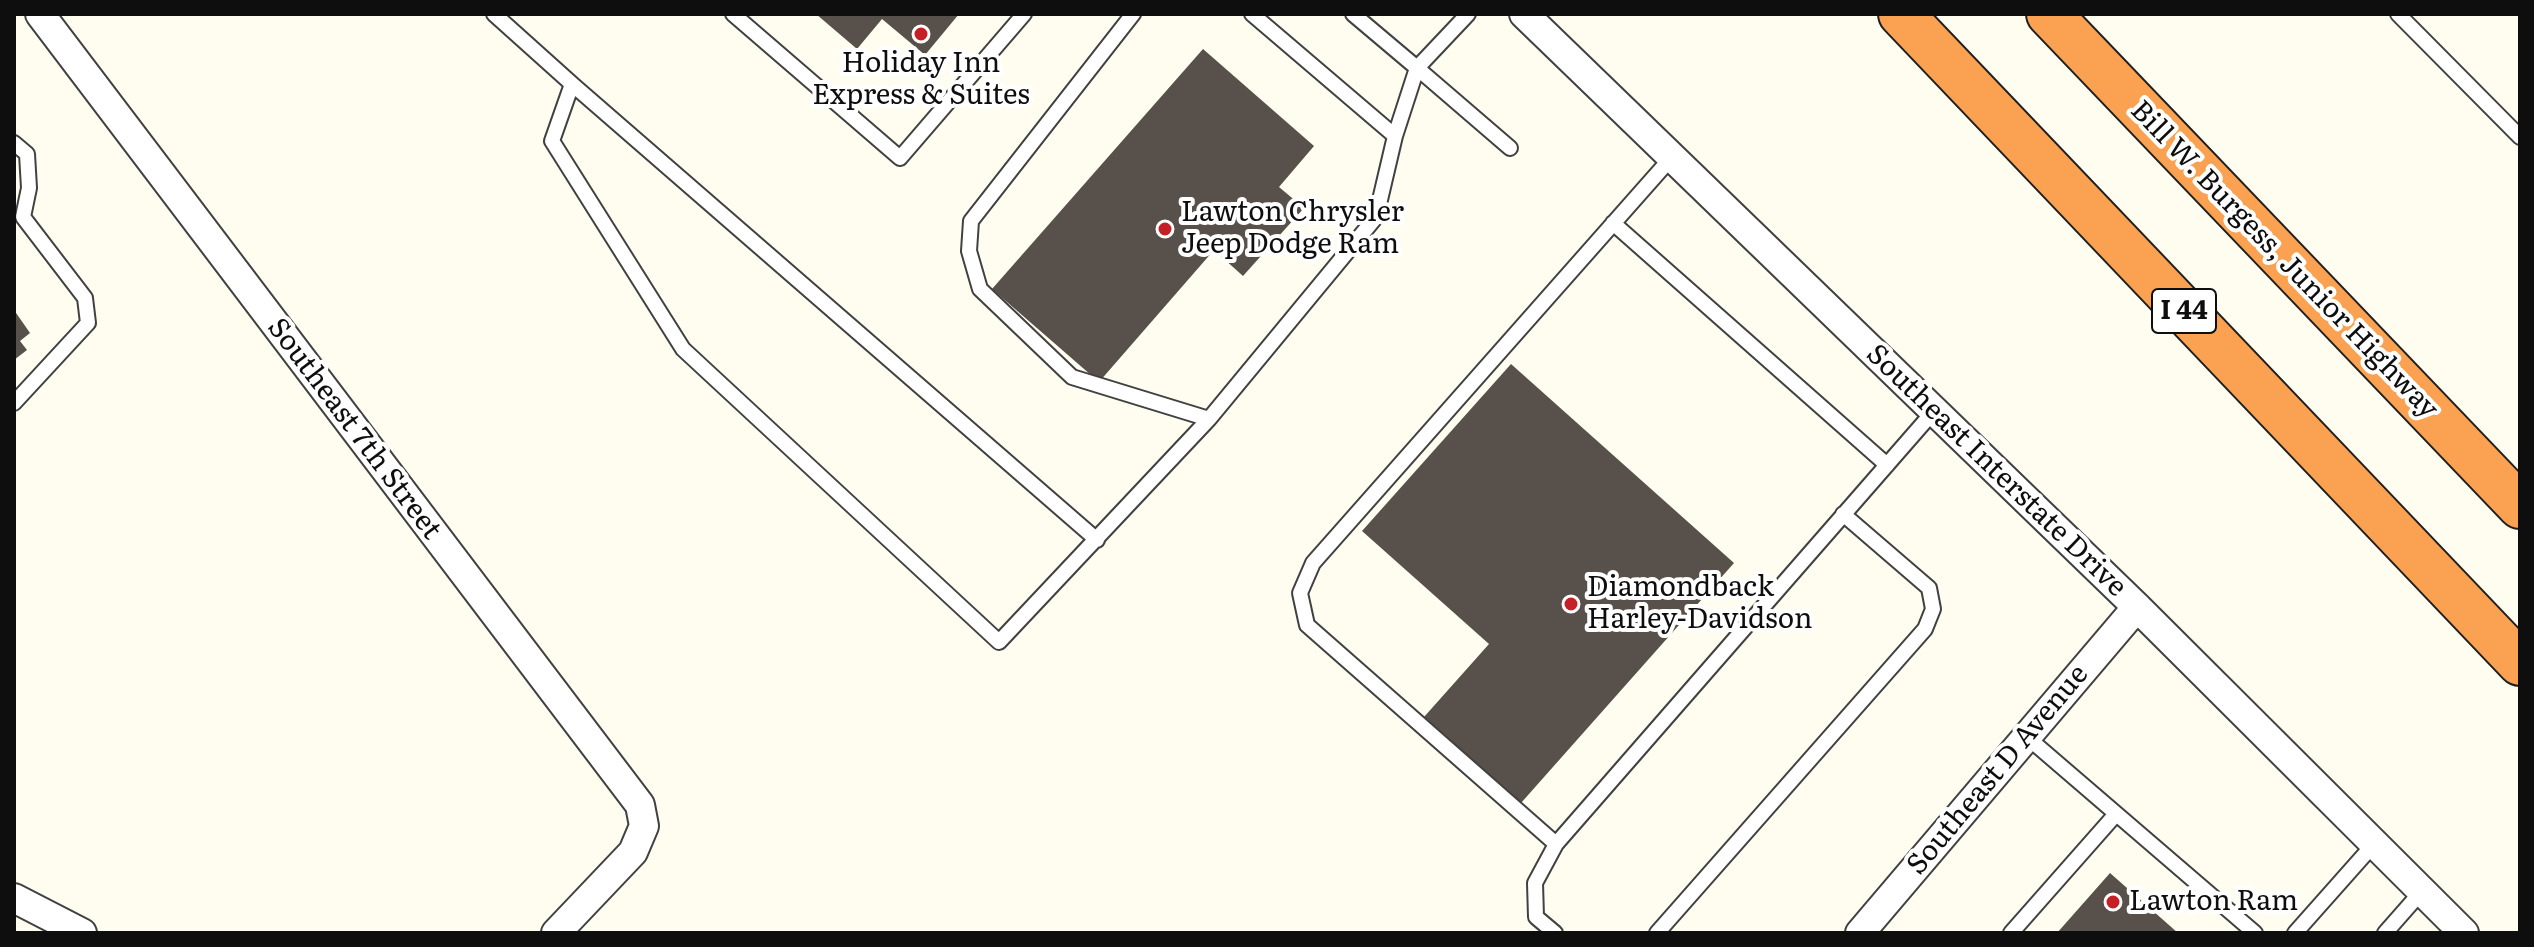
<!DOCTYPE html>
<html>
<head>
<meta charset="utf-8">
<style>
  body { margin:0 }
  #map { position:relative; width:2534px; height:947px; overflow:hidden; background:#fffcf0; font-family:Literata,serif }
  canvas { display:block }
  .frame { position:absolute; inset:0; border:16px solid #0e0e0e; pointer-events:none }
</style>
</head>
<body>
<div id="map">
<canvas width="2534" height="947"></canvas>
<div class="frame"></div>
</div>
<script>
const ctx = document.querySelector('canvas').getContext('2d');
ctx.lineJoin = 'round';
function paint(path, color) { ctx.fillStyle = color; ctx.fill(path, 'evenodd'); }
const toPath = rows => new Path2D(rows.map(r => 'M' + r).join(''));
function stroke(path, color, width, dash) { ctx.strokeStyle = color; ctx.lineWidth = width; ctx.lineCap = dash ? 'butt' : 'round'; ctx.setLineDash(dash || []); ctx.stroke(path); }
function drawText(font, color, halo, rows, align = 'center') {
  ctx.font = font + ' Literata,serif'; ctx.lineWidth = 8; ctx.setLineDash([]); ctx.textBaseline = 'middle'; ctx.strokeStyle = halo; ctx.fillStyle = color; for (const [text, x, y, turn = 0] of rows) {
    ctx.save(); ctx.translate(x, y); ctx.rotate((+turn || 0) * Math.PI / 180); ctx.textAlign = isNaN(turn) ? turn : align; if (halo) ctx.strokeText(text, 0, 0); ctx.fillText(text, 0, 0); ctx.restore();
  }
}
const building = toPath([
  [816,14,959,14,925,55,882,19,857,49],
  [1203,49,1314,146,1279,187,1304,208,1243,276,1214,250,1099,382,992,289],
  [14,310,30,333,20,341,27,350,14,360],
  [1511,364,1734,563,1521,803,1424,717,1489,644,1362,531],
  [2110,873,2178,933,2057,933]
]);
const lane = toPath([
  [494,14,572,84,552,141,683,349,999,642,1209,419],
  [733,14,900,158,1024,14],
  [1133,14,971,221,969,251,980,289,1072,377,1209,419,1376,217,1395,136,1417,68,1353,14],
  [1252,14,1395,136],
  [1468,14,1417,68,1510,148],
  [2398,14,2520,137],
  [572,84,1097,540],
  [14,143,27,154,29,188,23,217,85,298,88,323,14,403],
  [1613,223,1887,465],
  [2027,737,2255,933],
  [1556,844,1934,411],
  [1555,933,1536,917,1535,883,1556,844,1307,625,1300,593,1313,563,1672,157],
  [1657,933,1925,629,1933,609,1929,588,1843,514],
  [2011,933,2116,814],
  [2295,933,2374,844],
  [2385,933,2422,891]
]);
const street = toPath([
  [40,14,640,805,644,826,633,852,556,933],
  [1524,14,2137,607,2464,933],
  [14,898,82,933],
  [1860,933,2137,607]
]);
const highway = toPath([
  [1901,14,2520,663],
  [2049,14,2520,506]
]);
const markers = [
  [921,34,8,"#c52025"],
  [1165,229,8,"#c52025"],
  [1571,604,8,"#c52025"],
  [2113,902,8,"#c52025"]
];
const shields = [
  [2184,311,64]
];
const shieldNames = [
  ["I 44",2184,311]
];
const poiNames = [
  ["Holiday Inn",921,64,"center"],
  ["Express & Suites",921,96,"center"],
  ["Lawton Chrysler",1181,213],
  ["Jeep Dodge Ram",1181,245],
  ["Diamondback",1587,588],
  ["Harley-Davidson",1587,620],
  ["Lawton Ram",2129,902]
];
const streetNames = [
  ["Bill W. Burgess, Junior Highway",2284,260,46],
  ["Southeast 7th Street",354,429,53],
  ["Southeast Interstate Drive",1996,471,44],
  ["Southeast D Avenue",1998,770,-50]
];
paint(building, '#58504a');
stroke(lane, '#414141', 18);
stroke(street, '#414141', 32);
stroke(highway, '#1f1f1f', 48);
stroke(lane, '#fff', 14);
stroke(street, '#fff', 28);
stroke(highway, '#faa252', 44);
for (const [x, y, r, color] of markers) { const dot = new Path2D(); dot.arc(x, y, r, 0, 2 * Math.PI); ctx.fillStyle = color; ctx.fill(dot); stroke(dot, '#fff', 3); }
for (const [x, y, w] of shields) { const box = new Path2D(); box.roundRect(x - w / 2, y - 22, w, 44, 6); ctx.fillStyle = '#fff'; ctx.fill(box); stroke(box, '#0e0e0e', 2); }
drawText('bold 26px', '#0e0e0e', null, shieldNames);
drawText('28px', '#0e0e0e', '#fff', poiNames, 'left');
drawText('28px', '#0e0e0e', '#fff', streetNames);
</script>
</body>
</html>
